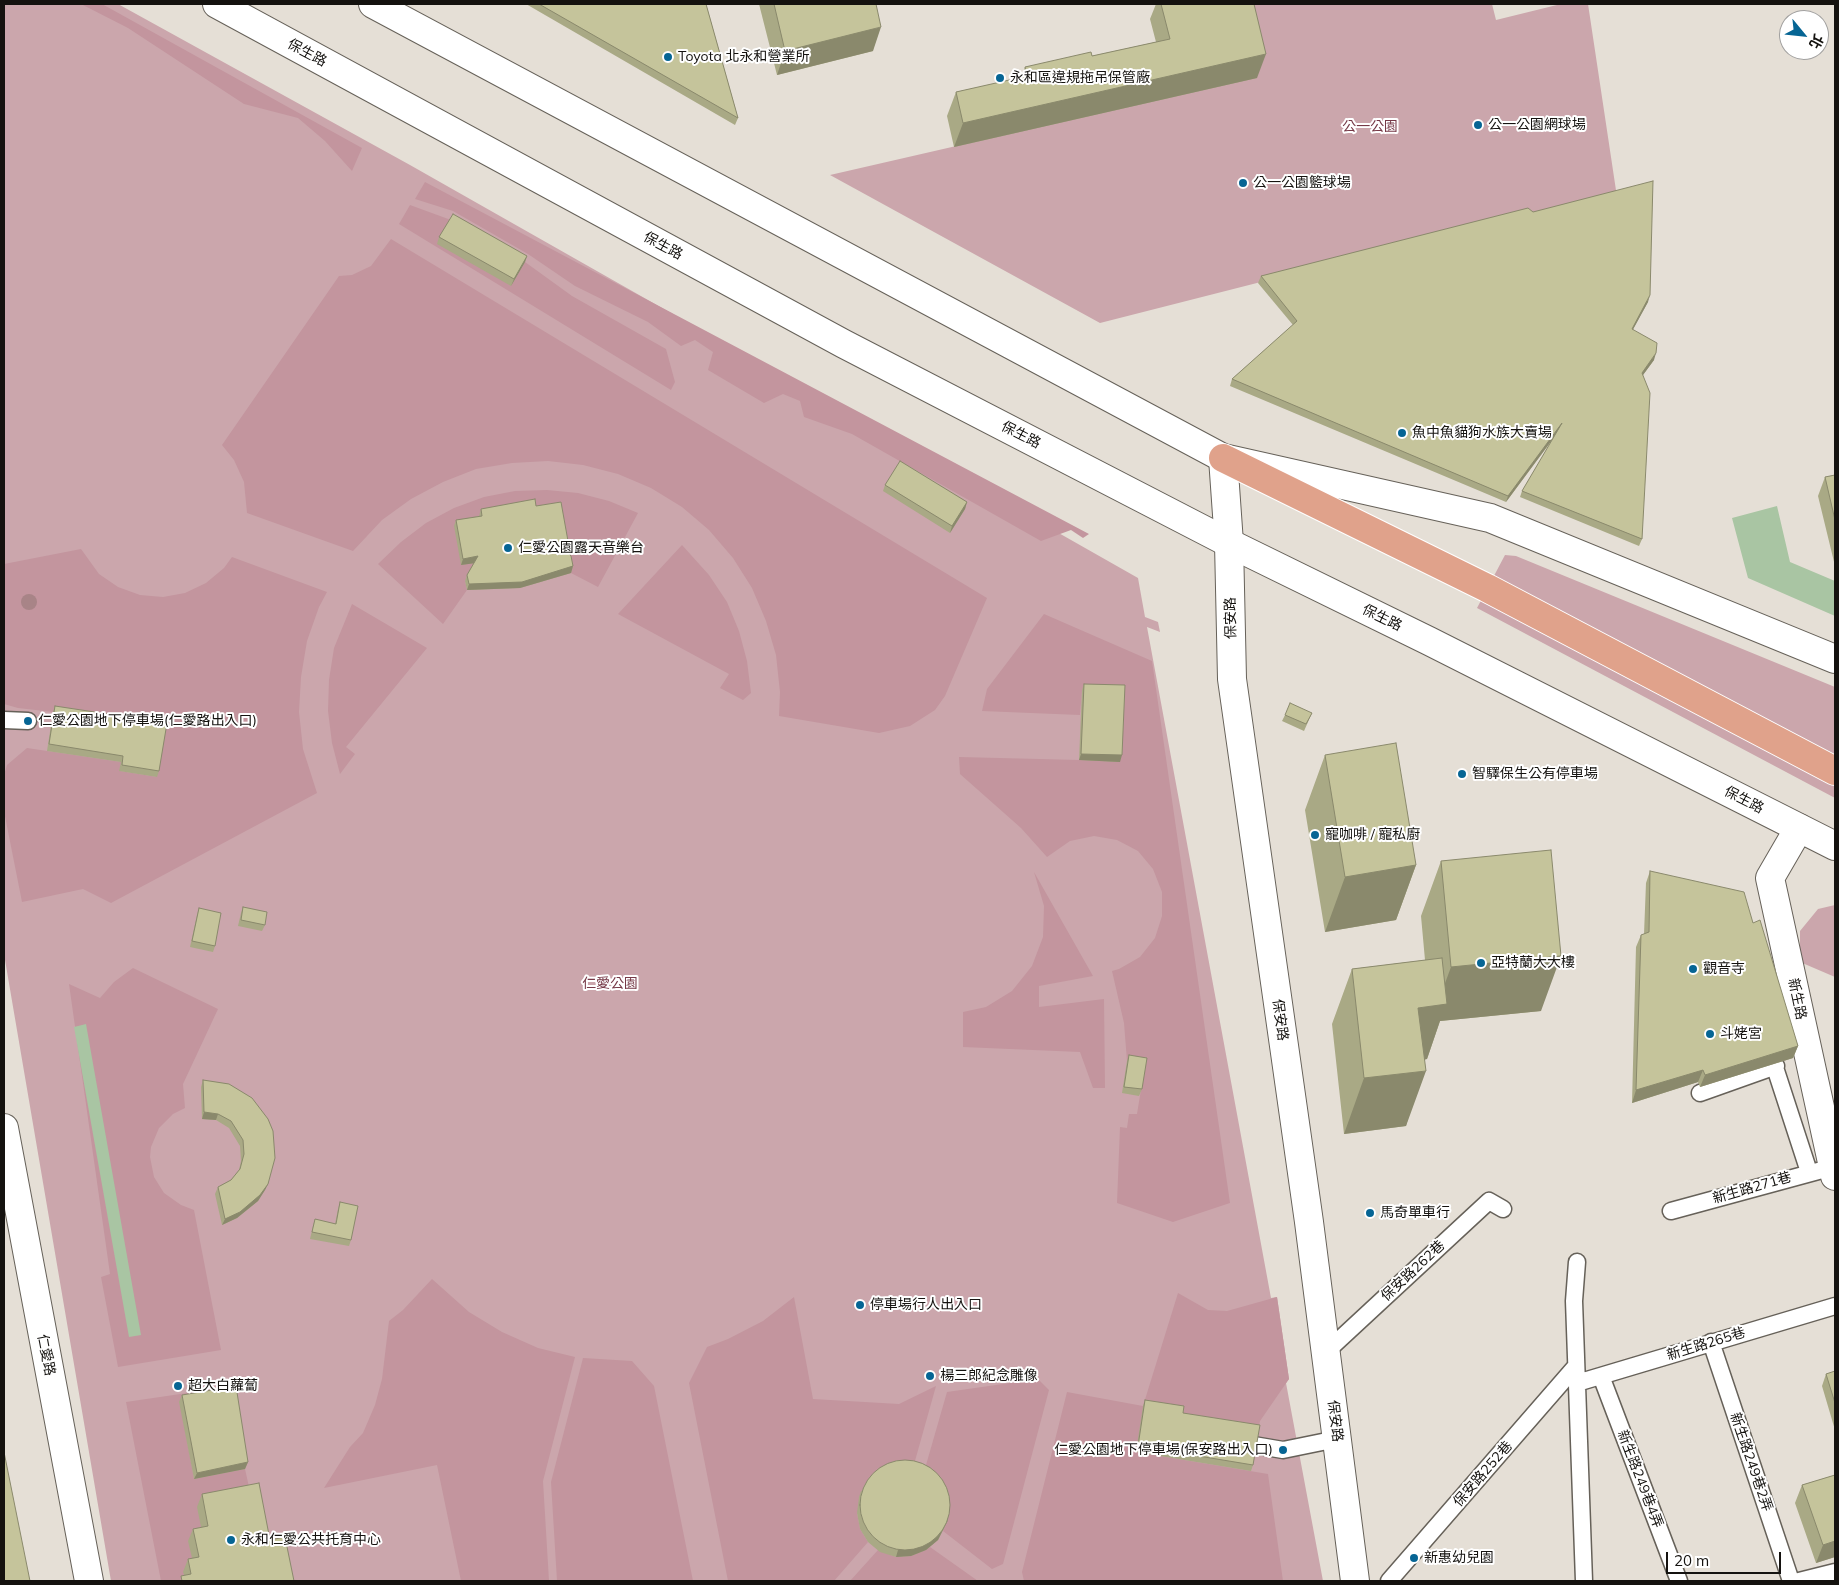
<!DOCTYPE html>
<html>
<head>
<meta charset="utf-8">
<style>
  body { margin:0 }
  #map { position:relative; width:1839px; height:1585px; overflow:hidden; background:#e5dfd6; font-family:Mulish,"Noto Sans TC",sans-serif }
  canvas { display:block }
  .frame { position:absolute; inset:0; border:5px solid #14120f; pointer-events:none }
  .north { position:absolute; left:1779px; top:10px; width:50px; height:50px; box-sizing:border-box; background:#fff; border:1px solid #a1a09f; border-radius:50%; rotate:118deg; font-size:14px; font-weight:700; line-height:20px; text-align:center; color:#14120f }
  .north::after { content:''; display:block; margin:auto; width:18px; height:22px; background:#066594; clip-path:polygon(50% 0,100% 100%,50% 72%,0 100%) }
  .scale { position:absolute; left:1666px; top:1552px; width:115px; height:22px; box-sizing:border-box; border:2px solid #14120f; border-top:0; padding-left:6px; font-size:15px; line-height:18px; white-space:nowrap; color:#14120f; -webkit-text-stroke:4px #fff; paint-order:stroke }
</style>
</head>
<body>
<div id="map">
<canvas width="1839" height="1585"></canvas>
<div class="frame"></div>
<div class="north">北</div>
<div class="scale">20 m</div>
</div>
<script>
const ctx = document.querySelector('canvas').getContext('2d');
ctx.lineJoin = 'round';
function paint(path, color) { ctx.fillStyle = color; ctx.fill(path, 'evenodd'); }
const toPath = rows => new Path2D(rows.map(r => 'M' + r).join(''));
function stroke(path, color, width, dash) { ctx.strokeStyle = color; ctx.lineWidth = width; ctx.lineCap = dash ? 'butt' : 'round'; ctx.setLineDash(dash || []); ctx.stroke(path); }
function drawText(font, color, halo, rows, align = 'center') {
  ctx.font = font + ' Mulish,"Noto Sans TC",sans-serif'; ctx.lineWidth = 4; ctx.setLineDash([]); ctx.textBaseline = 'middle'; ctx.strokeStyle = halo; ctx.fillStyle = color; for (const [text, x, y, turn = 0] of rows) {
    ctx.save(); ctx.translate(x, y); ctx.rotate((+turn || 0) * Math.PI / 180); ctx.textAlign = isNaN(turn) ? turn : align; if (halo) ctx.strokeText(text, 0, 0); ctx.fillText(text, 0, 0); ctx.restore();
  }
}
const green = toPath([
  [4,4,118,4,410,165,1138,578,1145,617,1158,622,1160,632,1147,627,1271,1298,1277,1297,1289,1379,1286,1383,1323,1581,111,1581,4,954],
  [1240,4,1492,4,1496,20,1561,4,1588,4,1617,197,1355,258,1100,323,830,175,1248,79],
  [1505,555,1516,556,1835,687,1835,798,1477,608],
  [1835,905,1835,977,1800,962,1800,931,1818,909]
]);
const forest = toPath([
  [81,4,102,4,362,148,352,171,325,141,298,118,244,104,128,28],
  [425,182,1089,534,1083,538,1071,530,1041,541,852,434,804,417,800,401,783,394,764,403,708,370,713,352,695,340,681,346,648,322,575,286,528,254,453,211,415,199],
  [410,205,451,220,525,262,572,296,666,349,675,382,671,390,399,224],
  [391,239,987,598,945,696,935,710,910,726,879,733,779,716,780,692,776,655,766,621,752,588,733,558,709,530,682,507,651,488,618,474,583,465,548,461,512,463,476,469,443,482,411,499,382,520,353,551,247,513,244,482,234,460,222,445,339,276,352,275,371,266],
  [547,490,578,493,609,501,638,513,598,587,571,573,569,562,479,516,480,522,476,563,465,581,467,590,443,624,378,564,401,542,426,523,454,508,484,497,515,491],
  [682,545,709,575,727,602,739,631,747,661,751,693,743,700,720,688,729,674,618,614],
  [81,549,99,574,118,587,140,595,163,597,185,593,206,583,224,568,232,557,327,592,319,607,307,641,301,677,299,712,303,749,317,793,111,903,83,889,22,902,4,811,4,775,7,765,27,748,121,762,120,771,157,777,53,712,18,708,4,704,4,564],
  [352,604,427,648,346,747,355,754,340,774,332,743,328,711,329,680,334,648],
  [1044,614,1152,661,1230,1203,1173,1222,1117,1203,1120,1127,1127,1128,1129,1114,1137,1114,1145,1065,1127,1061,1124,1023,1112,971,1119,969,1140,957,1155,938,1162,916,1162,892,1153,869,1138,851,1117,840,1094,836,1070,841,1047,857,1021,828,960,774,959,757,1120,761,1082,690,1080,715,982,711,987,689],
  [1034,872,1093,976,1039,986,1039,1007,1104,999,1105,1088,1093,1088,1080,1052,963,1047,963,1012,986,1007,1012,991,1032,966,1043,937,1044,906],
  [133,968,218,1009,183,1084,185,1108,173,1114,159,1128,151,1147,150,1157,154,1177,164,1193,181,1205,194,1210,221,1350,118,1367,101,1277,110,1274,69,984,100,998,114,982],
  [432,1279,469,1312,502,1332,538,1348,575,1357,543,1481,549,1581,461,1581,437,1465,324,1488,350,1447,363,1433,375,1405,382,1379,389,1321,403,1310],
  [1178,1293,1208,1310,1227,1311,1277,1297,1289,1379,1260,1421,1258,1431,1136,1452,1268,1474,1283,1581,1024,1581,1022,1572,1067,1392,1143,1406],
  [794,1297,813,1399,899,1404,936,1386,913,1468,857,1513,860,1529,868,1542,834,1581,728,1581,689,1383,707,1347,728,1339,763,1321],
  [583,1358,632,1361,654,1386,693,1581,557,1581,551,1482],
  [1038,1379,1049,1390,1003,1564,992,1569,943,1531,945,1526,924,1472,947,1392],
  [228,1387,229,1394,180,1402,194,1479,245,1469,251,1496,203,1538,194,1569,185,1581,161,1581,126,1402],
  [930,1547,978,1581,850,1581,878,1550,896,1557,911,1556]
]);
const water = toPath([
  [1777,506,1790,562,1835,581,1835,616,1748,578,1732,518],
  [86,1024,141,1335,129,1337,74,1027]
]);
const service = toPath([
  [4,720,28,721],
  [1767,1043,1809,1172],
  [1700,1093,1776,1066],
  [1671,1211,1833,1167],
  [1577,1262,1574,1301,1584,1581],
  [1711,1342,1791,1581],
  [1326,1352,1489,1201,1503,1209],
  [1601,1376,1679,1581],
  [1577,1383,1835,1306],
  [1236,1442,1283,1450,1337,1439],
  [1389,1581,1576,1366],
  [1799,1581,1835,1572]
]);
const minor = toPath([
  [1223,458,1229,543,1232,679,1309,1222,1355,1581],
  [1799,828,1770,878,1835,1176],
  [4,1128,89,1581]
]);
const tertiary = toPath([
  [217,4,844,344,1229,543,1429,641,1835,846],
  [373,4,1223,458,1490,518,1835,659]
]);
const trunk = toPath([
  [1223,458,1487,588,1835,771]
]);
const trees = [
  [29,602]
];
const wall = toPath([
  [526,4,706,4,738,118,735,125],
  [759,4,876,4,873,51,777,75],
  [1156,4,1254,4,1257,78,954,147,947,116,956,92,1021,78,1025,67,1092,56,1156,42,1150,19],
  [1533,212,1648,302,1633,329,1654,360,1643,375,1642,539,1639,546,1520,497,1522,491,1553,439,1506,502,1230,386,1232,379,1293,325,1258,283,1261,276],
  [439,237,527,256,525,262,511,286,437,244],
  [1835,475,1835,566,1818,496,1825,477],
  [885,485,967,502,965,509,950,533,883,491],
  [536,506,568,541,565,547,564,547,573,566,571,573,520,588,467,590,465,581,467,575,474,563,461,565,454,526,456,520,479,516,481,509],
  [1084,684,1120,762,1079,760,1082,690],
  [55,706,159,771,157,777,119,771,121,762,47,751,53,712],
  [1312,713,1304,731,1282,721,1285,715],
  [1325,755,1416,865,1396,920,1325,932,1305,810],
  [1441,861,1541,1011,1440,1021,1427,1059,1424,1060,1406,1126,1344,1134,1332,1024,1352,969,1425,960,1421,916],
  [1650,871,1753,923,1798,1046,1793,1058,1700,1087,1698,1082,1632,1103,1636,947,1641,935,1644,934,1646,883],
  [243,907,265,925,262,931,238,926,241,913],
  [199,908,215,946,213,952,190,947,197,915],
  [1129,1055,1142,1089,1139,1096,1122,1093,1127,1061],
  [203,1080,229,1084,268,1184,265,1190,258,1201,237,1218,222,1225,215,1194,218,1187,231,1180,239,1170,241,1161,240,1146,229,1128,216,1120,202,1119,201,1087],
  [340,1202,351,1240,349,1246,310,1239,313,1226,315,1219,335,1224,338,1209],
  [1835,1371,1835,1430,1822,1386,1826,1374],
  [182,1395,248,1462,245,1469,194,1479,179,1402],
  [1145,1400,1253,1465,1251,1471,1136,1452,1143,1406],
  [1835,1475,1835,1557,1816,1563,1795,1503,1802,1485],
  [861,1491,945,1526,938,1540,926,1550,911,1556,896,1557,880,1552,868,1542,860,1529,857,1513,859,1497],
  [202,1494,270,1540,294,1581,184,1575,183,1572,188,1559,192,1558,188,1541,193,1529,201,1527,197,1507]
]);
const shadedWall = toPath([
  [881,27,873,51,777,75,785,51],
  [1266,54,1257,78,954,147,963,123],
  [527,256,525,262,511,286,514,279],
  [1650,295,1648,302,1630,335,1632,329],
  [1656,353,1654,360,1640,379,1642,373],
  [1562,423,1560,429,1506,502,1508,496],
  [967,502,965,509,950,533,952,526],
  [568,541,565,547,551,549,554,543],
  [478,556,476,563,461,565,463,559],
  [573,566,571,573,520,588,467,590,469,584],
  [1081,754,1122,755,1120,762,1079,760],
  [1416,865,1396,920,1325,932,1345,877],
  [1561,956,1541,1011,1440,1021,1427,1059,1398,1063,1418,1008,1437,1005,1451,967],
  [1798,1046,1793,1058,1700,1087,1705,1075],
  [1703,1070,1698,1082,1632,1103,1636,1090],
  [1426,1071,1406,1126,1344,1134,1364,1078],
  [204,1112,218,1114,216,1120,202,1119],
  [268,1184,265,1190,258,1201,237,1218,222,1225,225,1219],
  [248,1462,245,1469,194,1479,197,1473],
  [948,1520,938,1540,926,1550,911,1556,896,1557,898,1550],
  [1835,1541,1835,1557,1816,1563,1823,1545]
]);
const building = toPath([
  [539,4,706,4,738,118,539,4],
  [774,4,876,4,881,27,785,51,774,4],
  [1161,4,1254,4,1266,54,963,123,956,92,1027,76,1025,67,1091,52,1092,56,1170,39,1161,4],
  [1653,181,1650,295,1632,329,1657,343,1656,353,1642,373,1650,393,1642,539,1522,491,1562,423,1508,496,1232,379,1297,321,1261,276,1528,208,1533,212,1653,181],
  [453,214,527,256,514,279,439,237,453,214],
  [900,461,967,502,952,526,885,485,900,461],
  [1835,475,1835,520,1825,477,1835,475],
  [535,499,536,506,561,502,568,541,554,543,563,547,571,556,573,566,522,582,469,584,467,575,478,556,463,559,456,520,482,516,481,509,535,499],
  [1084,684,1125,685,1122,755,1081,754,1084,684],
  [1290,703,1312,713,1306,724,1285,715,1290,703],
  [55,706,167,723,159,771,122,765,123,756,49,744,55,706],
  [1396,743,1416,865,1345,877,1325,755,1396,743],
  [1551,850,1561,956,1451,967,1441,861,1551,850],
  [1650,871,1744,892,1753,923,1760,920,1798,1046,1705,1075,1703,1070,1636,1090,1641,935,1649,932,1650,871],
  [243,907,267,912,265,925,241,920,243,907],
  [199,908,221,913,215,946,192,941,199,908],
  [1442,958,1447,1004,1418,1008,1426,1071,1364,1078,1352,969,1442,958],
  [1129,1055,1147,1058,1142,1089,1124,1087,1129,1055],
  [203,1080,229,1084,252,1098,268,1119,273,1131,275,1158,268,1184,260,1195,240,1212,225,1219,218,1187,231,1180,240,1169,244,1154,243,1140,231,1121,218,1114,204,1112,203,1080],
  [340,1202,358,1206,351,1240,312,1232,315,1219,336,1224,340,1202],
  [1835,1371,1835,1403,1826,1374,1835,1371],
  [236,1386,248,1462,197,1473,182,1395,236,1386],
  [1145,1400,1184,1406,1183,1413,1260,1425,1253,1465,1138,1446,1145,1400],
  [4,1452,30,1581,4,1581,4,1452],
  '860 1505a45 45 0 1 1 90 0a45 45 0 1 1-90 0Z',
  [1835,1475,1835,1541,1823,1545,1802,1485,1835,1475],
  [259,1483,270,1540,285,1537,294,1581,182,1581,181,1576,191,1574,188,1559,199,1557,193,1529,208,1526,202,1494,259,1483]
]);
const markers = [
  [668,57,5,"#066594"],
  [1000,78,5,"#066594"],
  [1478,125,5,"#066594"],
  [1243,183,5,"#066594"],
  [1402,433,5,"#066594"],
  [508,548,5,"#066594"],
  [28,721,5,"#066594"],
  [1462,774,5,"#066594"],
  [1315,835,5,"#066594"],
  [1481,963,5,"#066594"],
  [1693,969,5,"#066594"],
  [1710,1034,5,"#066594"],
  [1370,1213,5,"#066594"],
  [860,1305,5,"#066594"],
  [930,1376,5,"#066594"],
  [178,1386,5,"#066594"],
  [1283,1450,5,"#066594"],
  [231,1540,5,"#066594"],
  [1414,1558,5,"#066594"]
];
const streetNames = [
  ["保生路",307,53,28],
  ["保生路",663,246,28],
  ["保生路",1021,435,27],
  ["保安路",1231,618,-91],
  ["保生路",1382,618,26],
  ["保生路",1744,800,27],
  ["新生路",1797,999,78],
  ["保安路",1280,1020,82],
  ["新生路271巷",1752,1188,-16],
  ["保安路262巷",1413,1271,-43],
  ["新生路265巷",1706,1344,-17],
  ["仁愛路",46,1355,79],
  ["保安路",1335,1421,83],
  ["新生路249巷2弄",1751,1462,71],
  ["保安路252巷",1483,1474,-49],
  ["新生路249巷4弄",1640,1479,69]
];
const poiNames = [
  ["Toyota 北永和營業所",678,57],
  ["永和區違規拖吊保管廠",1010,78],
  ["公一公園網球場",1488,125],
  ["公一公園籃球場",1253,183],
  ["魚中魚貓狗水族大賣場",1412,433],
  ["仁愛公園露天音樂台",518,548],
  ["仁愛公園地下停車場(仁愛路出入口)",38,721],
  ["智驛保生公有停車場",1472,774],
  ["寵咖啡 / 寵私廚",1325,835],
  ["亞特蘭大大樓",1491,963],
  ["觀音寺",1703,969],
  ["斗姥宮",1720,1034],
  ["馬奇單車行",1380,1213],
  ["停車場行人出入口",870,1305],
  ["楊三郎紀念雕像",940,1376],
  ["超大白蘿蔔",188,1386],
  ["仁愛公園地下停車場(保安路出入口)",1273,1450,"right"],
  ["永和仁愛公共托育中心",241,1540],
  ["新惠幼兒園",1424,1558]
];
const parkNames = [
  ["公一公園",1370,127],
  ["仁愛公園",610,984]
];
paint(green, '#cba6ac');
paint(forest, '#c3959e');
paint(water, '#a9c5a3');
stroke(service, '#666159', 19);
stroke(minor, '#666159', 30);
stroke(tertiary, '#666159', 30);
stroke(trunk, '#fff', 30);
stroke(service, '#fff', 16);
stroke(minor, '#fff', 28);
stroke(tertiary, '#fff', 28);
stroke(trunk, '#e0a28b', 28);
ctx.fillStyle = '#a88487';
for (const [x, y] of trees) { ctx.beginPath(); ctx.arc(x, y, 8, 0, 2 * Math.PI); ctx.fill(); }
paint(wall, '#a9a985');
paint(shadedWall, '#8a896c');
paint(building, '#c5c49b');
stroke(building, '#8a896c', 1);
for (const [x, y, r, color] of markers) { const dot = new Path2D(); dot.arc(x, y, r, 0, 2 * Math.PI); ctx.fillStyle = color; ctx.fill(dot); stroke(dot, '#fff', 2); }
drawText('14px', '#14120f', '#fff', streetNames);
drawText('14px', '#14120f', '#fff', poiNames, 'left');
drawText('14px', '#763947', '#fff', parkNames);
</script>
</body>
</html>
